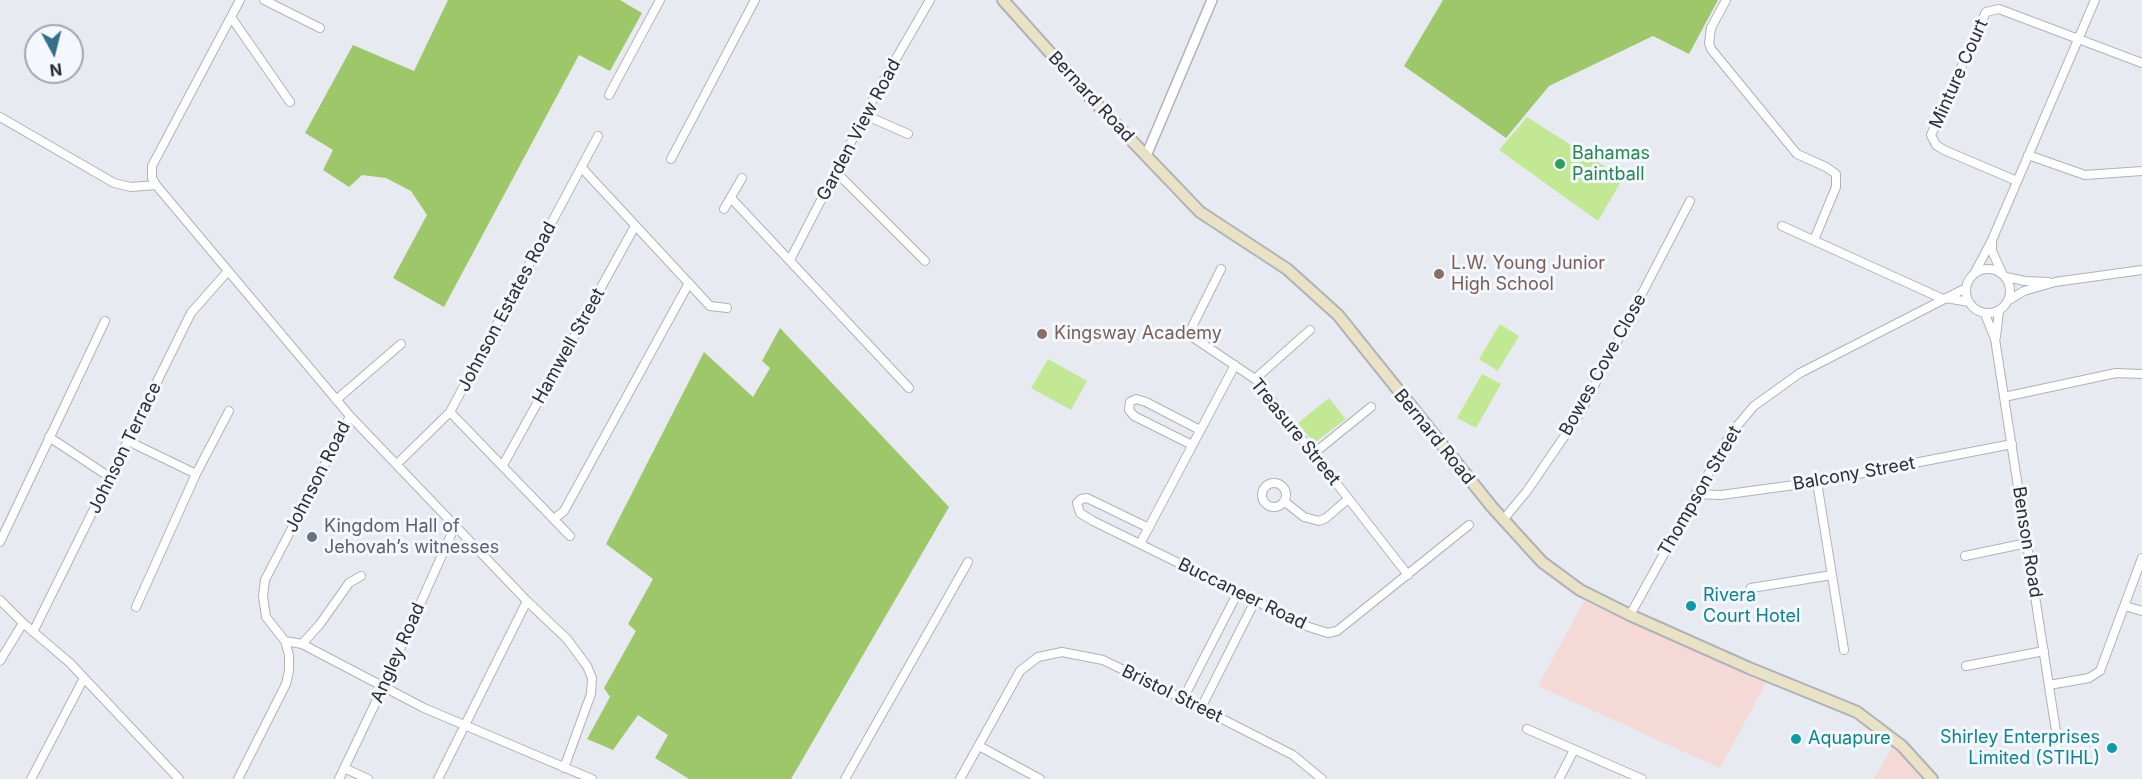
<!DOCTYPE html>
<html>
<head>
<meta charset="utf-8">
<style>
  body { margin:0 }
  #map { position:relative; width:2142px; height:779px; overflow:hidden; background:#e7eaf1; font-family:Inter,sans-serif }
  canvas { display:block }
  .north { position:absolute; left:24px; top:24px; width:60px; height:60px; box-sizing:border-box; background:#f4f8fe; border:2px solid #a3a6ab; border-radius:50%; rotate:173deg; font-size:16px; font-weight:700; line-height:24px; text-align:center; color:#2a2c2e }
  .north::after { content:''; display:block; margin:auto; width:21px; height:27px; background:#366f88; clip-path:polygon(50% 0,100% 100%,50% 72%,0 100%) }
</style>
</head>
<body>
<div id="map">
<canvas width="2142" height="779"></canvas>
<div class="north">N</div>
</div>
<script>
const ctx = document.querySelector('canvas').getContext('2d');
ctx.lineJoin = 'round';
function paint(path, color) { ctx.fillStyle = color; ctx.fill(path, 'evenodd'); }
const toPath = rows => new Path2D(rows.map(r => 'M' + r).join(''));
function stroke(path, color, width, dash) { ctx.strokeStyle = color; ctx.lineWidth = width; ctx.lineCap = dash ? 'butt' : 'round'; ctx.setLineDash(dash || []); ctx.stroke(path); }
function drawText(font, color, halo, rows, align = 'center') {
  ctx.font = font + ' Inter,sans-serif'; ctx.lineWidth = 6; ctx.setLineDash([]); ctx.textBaseline = 'middle'; ctx.strokeStyle = halo; ctx.fillStyle = color; for (const [text, x, y, turn = 0] of rows) {
    ctx.save(); ctx.translate(x, y); ctx.rotate((+turn || 0) * Math.PI / 180); ctx.textAlign = isNaN(turn) ? turn : align; if (halo) ctx.strokeText(text, 0, 0); ctx.fillText(text, 0, 0); ctx.restore();
  }
}
const commercial = toPath([
  [1584,601,1766,683,1720,768,1538,686],
  [1893,746,1922,779,1874,779]
]);
const green = toPath([
  [1527,117,1623,178,1598,221,1499,150],
  [1500,324,1519,336,1498,371,1479,359],
  [1048,359,1087,381,1071,410,1031,388],
  [1482,374,1501,384,1476,428,1457,418],
  [1329,398,1346,419,1314,443,1298,423]
]);
const forest = toPath([
  [448,0,620,0,642,13,610,71,579,55,444,307,393,278,427,215,411,191,386,178,362,175,349,187,323,170,333,150,305,133,353,45,414,71],
  [1443,0,1718,0,1689,54,1653,36,1549,86,1506,138,1404,66],
  [780,328,949,507,791,779,689,779,655,758,668,735,638,715,613,750,587,739,610,697,604,688,636,631,628,624,653,579,606,544,704,352,753,397,770,368,762,361]
]);
const minor = toPath([
  [264,0,320,28],
  [1726,0,1711,28,1709,43,1711,49,1797,154,1826,167,1836,174,1836,187,1814,240],
  [231,17,290,102],
  [609,95,660,0],
  [865,115,908,134],
  [0,117,114,183,131,187,156,185],
  [2028,155,2085,175,2142,171],
  [671,159,755,0],
  [582,168,710,306,727,308],
  [836,172,925,261],
  [2017,181,1944,150,1936,145,1931,135,1986,12,1999,9,2142,63],
  [731,198,909,388],
  [724,209,742,178],
  [1782,226,1943,299],
  [1992,242,1992,251,2002,273],
  [790,260,879,88,930,0],
  '1966 291a22 22 0 1 1 44 0a22 22 0 1 1-44 0Z',
  [1221,269,1191,329,1191,336,1255,379,1408,575],
  [1974,274,1992,240,2095,0],
  [2006,277,2025,281,2048,282],
  [1946,298,1969,302],
  [2009,300,2024,291,2055,282,2142,270],
  [1985,314,1995,339,2058,744],
  [1996,337,1999,311],
  [1255,379,1310,330],
  [2004,397,2116,373,2142,374],
  [336,400,401,344],
  [450,412,570,536],
  [350,416,527,601,567,639,587,666,592,678,591,694,564,768],
  [49,437,111,478],
  [128,441,196,474],
  [1192,445,1134,416,1129,410,1130,402,1136,399,1146,402,1200,430],
  [1313,454,1371,407],
  [397,464,450,412,598,136],
  [503,465,635,226],
  [1817,482,1844,650],
  '1262 495a12 12 0 1 1 24 0a12 12 0 1 1-24 0Z',
  [1695,494,1721,495,1817,482,2012,444],
  [1284,501,1304,517,1319,521,1326,518,1348,499],
  [555,518,564,511,689,283],
  [1503,520,1527,491,1579,415,1690,201],
  [1149,528,1087,498,1081,499,1077,503,1080,513,1093,521,1309,627,1328,633,1337,631,1469,525],
  [0,542,105,321],
  [1140,544,1235,365],
  [1965,556,2027,543],
  [1751,588,1832,575],
  [0,600,23,623,70,663,179,779],
  [2125,606,2142,611],
  [136,607,196,474,229,411],
  [1630,615,1731,433,1754,406,1800,373,1966,288],
  [33,632,191,313,228,271],
  [285,641,302,644,424,708,592,779],
  [302,644,320,624,349,583,361,576],
  [0,661,23,623],
  [1966,666,2044,651],
  [2049,685,2089,678,2100,671,2142,558],
  [1183,699,1238,592],
  [1201,708,1255,601],
  [1527,729,1642,779],
  [979,746,1040,779],
  [344,768,368,779],
  [31,779,84,678],
  [238,779,286,684,289,671,289,655,285,641,266,617,263,596,265,580,350,416,156,185,152,178,152,166,240,0],
  [339,779,383,687,455,526],
  [438,779,527,601],
  [845,779,968,562],
  [960,779,1020,671,1038,657,1062,652,1103,660,1183,699,1293,755,1322,779],
  [1559,779,1574,750]
]);
const tertiary = toPath([
  [1146,156,1212,0]
]);
const secondary = toPath([
  [1003,0,1088,95,1200,212,1287,269,1338,315,1492,507,1542,562,1580,590,1630,615,1749,668,1857,712,1902,746,1932,779]
]);
const markers = [
  [1560,164,6,"#2e9e5b"],
  [1439,274,6,"#8d6e63"],
  [1042,334,6,"#8d6e63"],
  [312,537,6,"#6b7280"],
  [1691,606,6,"#0f9aa8"],
  [1796,739,6,"#0f9aa8"],
  [2112,748,6,"#0f9aa8"]
];
const streetNames = [
  ["Minture Court",1959,74,-66],
  ["Bernard Road",1091,97,47],
  ["Garden View Road",859,130,-62],
  ["Johnson Estates Road",507,307,-62],
  ["Hamwell Street",569,346,-61],
  ["Bowes Cove Close",1603,365,-61],
  ["Treasure Street",1295,432,51],
  ["Bernard Road",1434,437,51],
  ["Johnson Terrace",125,448,-64],
  ["Balcony Street",1854,474,-10],
  ["Johnson Road",318,477,-63],
  ["Thompson Street",1700,491,-60],
  ["Benson Road",2027,542,81],
  ["Buccaneer Road",1242,594,26],
  ["Angley Road",398,653,-66],
  ["Bristol Street",1172,694,26]
];
const leisureNames = [
  ["Bahamas",1572,154],
  ["Paintball",1572,175]
];
const educationNames = [
  ["L.W. Young Junior",1451,264],
  ["High School",1451,285],
  ["Kingsway Academy",1054,334]
];
const worshipNames = [
  ["Kingdom Hall of",324,527],
  ["Jehovah’s witnesses",324,548]
];
const cultureNames = [
  ["Rivera",1703,596],
  ["Court Hotel",1703,617],
  ["Shirley Enterprises",2100,738,"right"],
  ["Limited (STIHL)",2100,759,"right"],
  ["Aquapure",1808,739]
];
paint(commercial, '#f4d9d6');
paint(green, '#c2e893');
paint(forest, '#9ec76a');
stroke(minor, '#afb2b8', 10);
stroke(tertiary, '#afb2b8', 12);
stroke(secondary, '#afb2b8', 14);
stroke(minor, '#fff', 8);
stroke(tertiary, '#fff', 9);
stroke(secondary, '#e9e2c5', 10);
for (const [x, y, r, color] of markers) { const dot = new Path2D(); dot.arc(x, y, r, 0, 2 * Math.PI); ctx.fillStyle = color; ctx.fill(dot); stroke(dot, '#f4f8fe', 2); }
drawText('18px', '#2a2c2e', '#f4f8fe', streetNames);
drawText('18px', '#27864d', '#f4f8fe', leisureNames, 'left');
drawText('18px', '#785e54', '#f4f8fe', educationNames, 'left');
drawText('18px', '#5b616d', '#f4f8fe', worshipNames, 'left');
drawText('18px', '#0d838f', '#f4f8fe', cultureNames, 'left');
</script>
</body>
</html>
